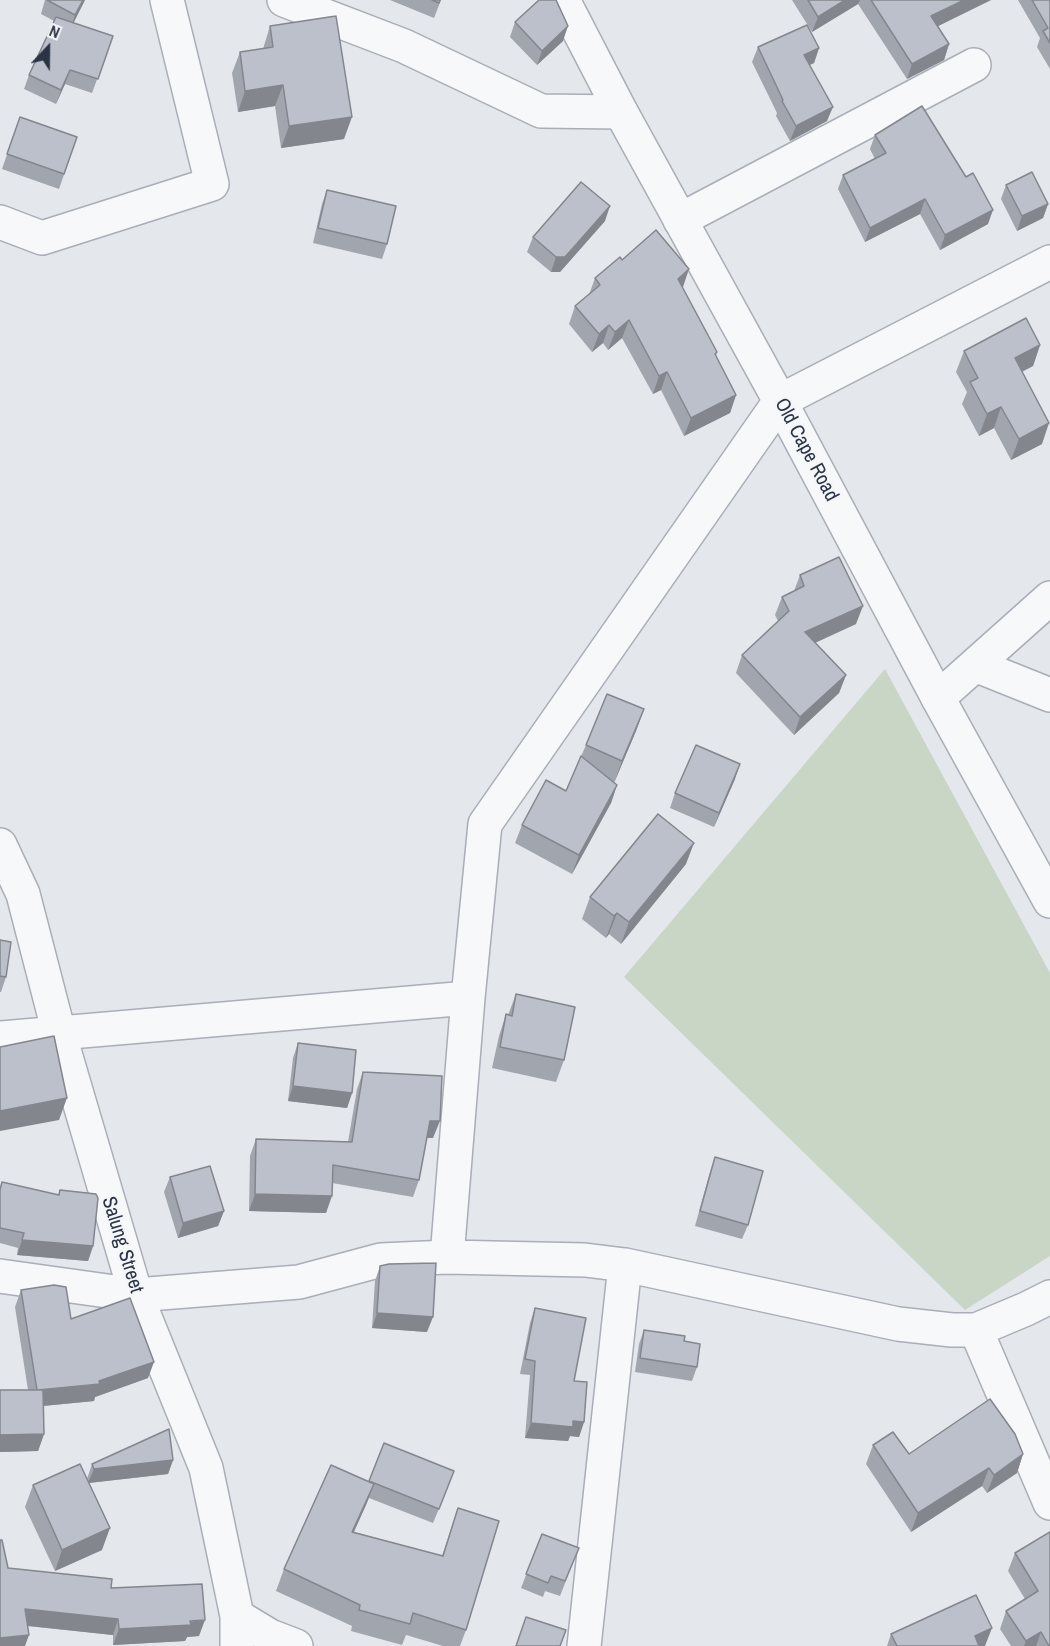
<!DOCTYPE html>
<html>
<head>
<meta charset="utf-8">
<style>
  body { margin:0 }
  #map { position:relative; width:1050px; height:1646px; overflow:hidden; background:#e4e7ec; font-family:"Archivo Narrow",sans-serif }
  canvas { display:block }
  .north { position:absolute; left:18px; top:18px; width:60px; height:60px; -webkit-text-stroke:4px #f4f6f9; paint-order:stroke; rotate:22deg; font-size:16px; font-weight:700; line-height:24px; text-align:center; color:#2b3445 }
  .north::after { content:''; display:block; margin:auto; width:21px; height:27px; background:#2b3445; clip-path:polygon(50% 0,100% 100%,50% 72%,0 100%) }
</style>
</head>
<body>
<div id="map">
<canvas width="1050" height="1646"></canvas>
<div class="north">N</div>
</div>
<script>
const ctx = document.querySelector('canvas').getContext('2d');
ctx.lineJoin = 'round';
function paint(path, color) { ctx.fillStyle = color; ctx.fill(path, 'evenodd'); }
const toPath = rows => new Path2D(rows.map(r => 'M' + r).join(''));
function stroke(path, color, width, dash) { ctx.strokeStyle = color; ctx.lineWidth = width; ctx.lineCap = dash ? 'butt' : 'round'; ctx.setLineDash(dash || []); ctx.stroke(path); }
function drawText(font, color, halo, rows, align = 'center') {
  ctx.font = font + ' "Archivo Narrow",sans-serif'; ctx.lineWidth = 4.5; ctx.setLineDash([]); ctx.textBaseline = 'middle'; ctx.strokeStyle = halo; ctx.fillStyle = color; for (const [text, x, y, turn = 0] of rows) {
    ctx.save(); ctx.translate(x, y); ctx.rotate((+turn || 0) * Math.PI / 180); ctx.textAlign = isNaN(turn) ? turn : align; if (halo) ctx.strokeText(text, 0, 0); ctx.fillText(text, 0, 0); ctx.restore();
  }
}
const green = toPath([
  [885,669,1050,973,1050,1256,965,1310,624,977]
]);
const minor = toPath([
  [284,0,404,46,541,111,621,112],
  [680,220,974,65],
  [0,222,42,238,212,184,167,0],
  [975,665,1050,695],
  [938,698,1050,598],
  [0,845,23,894,59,1033,136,1295,206,1468,237,1616,237,1646],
  [0,1038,468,998],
  [447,1257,468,998,485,824,780,401,1050,262],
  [0,1276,136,1295,299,1282,381,1260,447,1257,585,1260,625,1265,898,1324,952,1330,976,1330,1026,1309,1050,1297],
  [976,1330,1050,1503],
  [237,1616,270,1636,296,1646],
  [584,1646,625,1265]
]);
const tertiary = toPath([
  [563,0,621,112,780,401,938,698,1050,901]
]);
const wall = toPath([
  [45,0,85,0,73,23,113,36,92,93,65,84,56,104,24,89,29,75,54,21,41,14],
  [390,0,441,0,434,18],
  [792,0,991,0,938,26,949,44,944,60,907,79,858,4,812,32],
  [1018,0,1050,0,1050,69,1037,47,1040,38],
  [515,22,563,41,537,65,510,37],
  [270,26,344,139,281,148,275,106,238,112,232,73,240,52,263,49],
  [758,47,819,48,814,63,809,65,827,121,790,141,776,116,777,113,752,62],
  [20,117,77,137,59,189,2,169],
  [875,135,988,224,940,250,920,214,865,242,838,189,843,175,875,159,870,149],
  [1006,185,1048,204,1043,218,1017,231,1001,199],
  [327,190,387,244,382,259,313,243,322,204],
  [605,221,560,272,551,272,527,252,533,237],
  [622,260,682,288,717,352,716,356,736,395,730,413,684,436,661,390,653,394,622,338,608,350,603,343,592,352,569,324,575,306,589,295,595,278],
  [1040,345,1033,366,1022,372,1042,444,1011,460,994,428,979,436,962,404,967,392,956,372,964,351],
  [800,575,856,624,815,643,846,675,839,693,794,735,736,673,742,655,778,621,775,615,782,597,794,591],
  [644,709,636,731,614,783,617,785,611,803,572,874,515,843,522,825,566,791,586,745],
  [735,779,714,827,670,808,675,793],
  [686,864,621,944,609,934,606,938,582,919,590,897],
  [0,940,6,977,1,992,0,992],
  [516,994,564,1060,556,1082,492,1068,499,1036,506,1014,508,1015],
  [298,1043,352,1093,347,1108,288,1101,293,1058],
  [363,1072,433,1138,427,1138,419,1180,413,1197,332,1183,326,1213,249,1211,250,1156,256,1139,348,1142,357,1089],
  [715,1157,748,1225,742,1239,695,1226,710,1172],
  [170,1177,224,1211,218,1226,178,1238,164,1192],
  [2,1182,58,1195,60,1190,93,1246,88,1261,17,1255,18,1248,0,1243,0,1187],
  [380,1266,427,1332,372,1328,375,1281],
  [21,1290,71,1319,148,1378,95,1397,94,1401,43,1406,44,1434,38,1451,0,1452,0,1390,28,1390,15,1307],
  [535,1308,574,1381,584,1422,579,1437,570,1436,568,1441,525,1438,530,1375,520,1374,530,1323],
  [644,1330,684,1341,697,1367,692,1381,635,1372,639,1344],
  [873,1445,909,1454,1023,1454,1017,1473,987,1493,982,1486,911,1532,866,1464],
  [173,1460,168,1474,89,1483,102,1550,55,1571,25,1507,33,1485,87,1479,92,1464],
  [369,1481,449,1485,433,1523,369,1498,354,1532,442,1556,458,1508,466,1630,460,1646,443,1646,406,1635,402,1645,351,1631,352,1626,276,1591,284,1569],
  [1050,1532,1050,1646,1011,1646,1000,1629,1006,1611,1025,1599,1008,1571,1015,1553],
  [542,1534,573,1563,560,1596,545,1591,543,1597,521,1588],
  [8,1568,111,1588,199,1636,187,1637,185,1641,113,1645,113,1635,27,1626],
  [891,1634,985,1646,887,1646]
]);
const shadedWall = toPath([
  [83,0,85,0,70,30,75,15],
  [845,0,860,0,858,4,812,32,818,17],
  [964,0,991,0,926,32,931,16],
  [568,26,563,41,537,65,542,51],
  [949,44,944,60,907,79,912,64],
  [819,48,814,63,799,70,804,55],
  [70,70,65,84,56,104,61,90],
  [283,85,275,106,238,112,245,91],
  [833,107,827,121,790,141,796,126],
  [352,117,344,139,281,148,289,126],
  [925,199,920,214,865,242,870,228],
  [1048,204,1043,218,1017,231,1022,216],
  [610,206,605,221,560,272,551,272,556,257],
  [993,210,988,224,940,250,945,235],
  [689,269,683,287,671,297,678,279],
  [629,320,622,338,608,350,615,332],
  [609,325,603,343,592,352,599,334],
  [1040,345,1033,366,1007,379,1015,358],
  [667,372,661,390,653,394,659,376],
  [736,395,730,413,684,436,691,418],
  [1001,407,994,428,979,436,987,414],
  [1049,423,1042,444,1011,460,1019,439],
  [863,606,856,624,799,650,805,632],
  [846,675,839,693,794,735,800,717],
  [644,709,636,731,614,783,622,761],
  [740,764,735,779,714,827,719,813],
  [617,785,611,803,572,874,579,855],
  [694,843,686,864,621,944,629,922],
  [617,913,609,934,606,938,614,916],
  [293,1086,352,1093,347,1108,288,1101],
  [67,1098,59,1120,0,1131,0,1111],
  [430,1121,440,1121,433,1138,424,1138],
  [255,1194,332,1196,326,1213,249,1211],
  [224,1211,218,1226,178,1238,183,1223],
  [22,1240,93,1246,88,1261,17,1255],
  [377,1313,433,1317,427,1332,372,1328],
  [154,1362,148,1378,95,1397,94,1401,32,1407,38,1390,99,1381],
  [573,1421,584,1422,579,1437,570,1436,568,1441,525,1438,531,1423],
  [44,1434,38,1451,0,1452,0,1435],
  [1023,1454,1017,1473,987,1493,994,1475],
  [173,1460,168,1474,88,1483,94,1469],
  [989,1468,982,1486,911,1532,918,1513],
  [374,1484,366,1505,344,1553,352,1532],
  [110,1528,102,1550,55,1571,62,1550],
  [25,1609,118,1619,113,1635,20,1625],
  [205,1620,199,1636,187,1637,185,1641,113,1645,119,1629],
  [992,1628,985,1646,971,1646,975,1636],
  [1041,1632,1036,1646,1024,1646,1026,1641],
  [29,1635,25,1646,0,1646,0,1638]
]);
const building = toPath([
  [47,0,83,0,75,15,47,0],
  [432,0,440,0,439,3,432,0],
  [539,0,556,0,568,26,542,51,515,22,539,0],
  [808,0,845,0,818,17,808,0],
  [871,0,964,0,931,16,949,44,912,64,871,0],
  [1032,0,1050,0,1050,43,1043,31,1048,28,1032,0],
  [336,16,352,117,289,126,283,85,245,91,240,52,273,47,270,26,336,16],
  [56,17,113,36,98,79,70,70,61,90,29,75,56,17],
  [807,25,819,48,804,55,833,107,796,126,782,101,783,100,758,47,807,25],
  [922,106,966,177,973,173,993,210,945,235,925,199,870,228,843,175,886,153,875,135,922,106],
  [20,117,77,137,64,174,7,154,20,117],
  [1032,172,1048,204,1022,216,1006,185,1032,172],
  [581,182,610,206,565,257,556,257,533,237,581,182],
  [327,190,396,206,387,244,318,228,327,190],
  [656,230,689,269,678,279,717,352,715,354,736,395,691,418,667,372,659,376,629,320,615,332,609,325,599,334,575,306,600,285,595,278,620,257,622,260,656,230],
  [1026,318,1040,345,1015,358,1049,423,1019,439,1001,407,987,414,970,382,978,378,964,351,1026,318],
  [839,557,863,606,805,632,846,675,800,717,742,655,789,611,782,597,804,586,800,575,839,557],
  [607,694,644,709,622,761,586,745,607,694],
  [696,745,740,764,719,813,675,793,696,745],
  [581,756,617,785,579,855,522,825,546,780,566,791,581,756],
  [658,814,694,843,629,922,617,913,614,916,590,897,658,814],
  [0,940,11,942,6,977,0,976,0,940],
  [516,994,575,1007,564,1060,500,1047,506,1014,512,1016,516,994],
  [54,1036,67,1098,0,1111,0,1047,54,1036],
  [298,1043,356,1050,352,1093,293,1086,298,1043],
  [363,1072,442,1076,440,1121,430,1121,419,1180,333,1165,332,1196,255,1194,256,1139,352,1142,363,1072],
  [715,1157,763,1171,748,1225,700,1211,715,1157],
  [210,1166,224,1211,183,1223,170,1177,210,1166],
  [2,1182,59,1195,60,1190,96,1194,98,1198,93,1246,22,1240,24,1233,0,1228,0,1190,2,1182],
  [436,1263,433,1317,377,1313,380,1266,389,1264,436,1263],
  [54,1285,66,1287,71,1319,130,1298,154,1362,99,1381,100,1384,38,1390,43,1390,44,1434,0,1435,0,1390,37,1390,21,1290,54,1285],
  [535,1308,586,1318,574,1381,587,1382,584,1422,573,1421,573,1427,531,1423,535,1361,525,1359,535,1308],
  [644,1330,685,1336,684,1341,700,1344,697,1367,640,1358,644,1330],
  [990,1399,1015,1434,1023,1454,994,1475,989,1468,918,1513,873,1445,893,1432,909,1454,990,1399],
  [169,1429,173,1460,94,1469,92,1464,169,1429],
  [384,1443,454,1471,439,1509,369,1481,384,1443],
  [80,1464,110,1528,62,1550,33,1485,80,1464],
  [331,1465,374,1484,352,1532,443,1556,458,1508,499,1521,466,1630,413,1613,410,1624,359,1610,360,1605,284,1569,331,1465],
  [1050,1532,1050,1646,1049,1646,1041,1632,1026,1641,1006,1611,1038,1591,1015,1553,1050,1532],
  [542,1534,579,1548,565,1581,551,1576,548,1583,526,1574,542,1534],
  [0,1540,2,1540,8,1568,112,1579,111,1588,202,1584,205,1620,190,1621,191,1625,119,1629,118,1619,25,1609,29,1635,0,1638,0,1540],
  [976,1595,992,1628,975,1636,979,1646,897,1646,891,1634,976,1595],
  [526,1617,566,1630,560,1646,516,1646,526,1617]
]);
const streetNames = [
  ["Old Cape Road",806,450,62],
  ["Salung Street",122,1245,73]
];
paint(green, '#c9d6c5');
stroke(minor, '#a9aeb7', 36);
stroke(tertiary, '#a9aeb7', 36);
stroke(minor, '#f7f8fa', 33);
stroke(tertiary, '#f7f8fa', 33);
paint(wall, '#a1a5ae');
paint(shadedWall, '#83868d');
paint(building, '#bbc0ca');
stroke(building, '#83868d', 1.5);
drawText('20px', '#2b3445', '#f4f6f9', streetNames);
</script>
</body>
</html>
